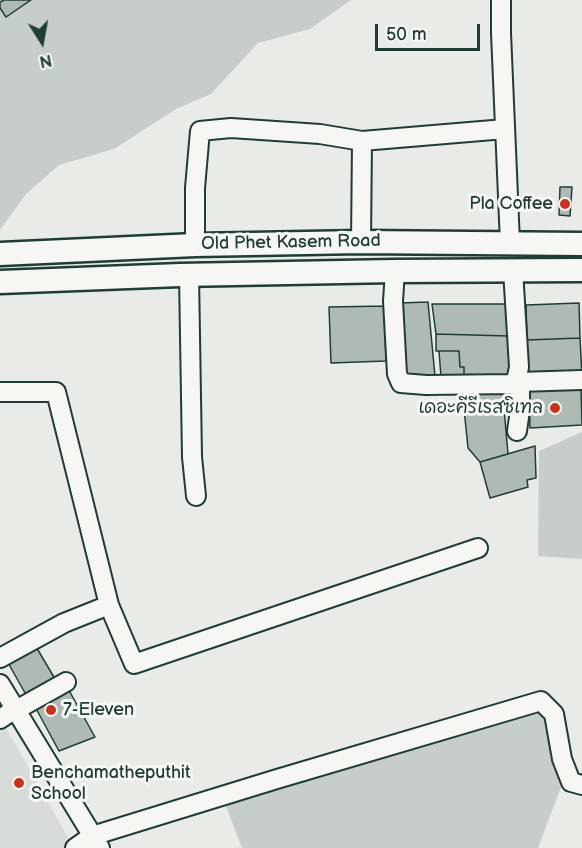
<!DOCTYPE html>
<html>
<head>
<meta charset="utf-8">
<style>
  body { margin:0 }
  #map { position:relative; width:582px; height:848px; overflow:hidden; background:#e9ebe7; font-family:"Balsamiq Sans",sans-serif }
  canvas { display:block }
  .north { position:absolute; left:12px; top:12px; width:60px; height:60px; -webkit-text-stroke:4px #f6f6f2; paint-order:stroke; rotate:169deg; font-size:16px; font-weight:700; line-height:24px; text-align:center; color:#1f3d34 }
  .north::after { content:''; display:block; margin:auto; width:21px; height:27px; background:#1f3d34; clip-path:polygon(50% 0,100% 100%,50% 72%,0 100%) }
  .scale { position:absolute; left:375px; top:24px; width:105px; height:27px; box-sizing:border-box; border:3px solid #1f3d34; border-top:0; padding-left:8px; font-size:18px; line-height:21px; white-space:nowrap; color:#1f3d34; -webkit-text-stroke:4px #f6f6f2; paint-order:stroke }
</style>
</head>
<body>
<div id="map">
<canvas width="582" height="848"></canvas>
<div class="north">N</div>
<div class="scale">50 m</div>
</div>
<script>
const ctx = document.querySelector('canvas').getContext('2d');
ctx.lineJoin = 'round';
function paint(path, color) { ctx.fillStyle = color; ctx.fill(path, 'evenodd'); }
const toPath = rows => new Path2D(rows.map(r => 'M' + r).join(''));
function stroke(path, color, width, dash) { ctx.strokeStyle = color; ctx.lineWidth = width; ctx.lineCap = dash ? 'butt' : 'round'; ctx.setLineDash(dash || []); ctx.stroke(path); }
function drawText(font, color, halo, rows, align = 'center') {
  ctx.font = font + ' "Balsamiq Sans","Playpen Sans Thai",sans-serif'; ctx.lineWidth = 6; ctx.setLineDash([]); ctx.textBaseline = 'middle'; ctx.strokeStyle = halo; ctx.fillStyle = color; for (const [text, x, y, turn = 0] of rows) {
    ctx.save(); ctx.translate(x, y); ctx.rotate((+turn || 0) * Math.PI / 180); ctx.textAlign = isNaN(turn) ? turn : align; if (halo) ctx.strokeText(text, 0, 0); ctx.fillText(text, 0, 0); ctx.restore();
  }
}
const built = toPath([
  [0,718,1,719,74,848,0,848]
]);
const green = toPath([
  [0,0,351,0,310,29,258,43,211,94,176,109,114,149,59,165,26,194,0,230],
  [582,432,582,559,538,556,539,451],
  [538,695,561,787,538,848,242,848,219,788]
]);
const building = toPath([
  [4,0,31,0,6,17,0,8,0,2,4,0],
  [560,187,572,187,570,216,559,215,560,187],
  [428,302,435,376,406,380,399,303,428,302],
  [579,303,580,338,527,340,526,305,579,303],
  [432,304,507,304,509,336,436,334,432,304],
  [384,306,386,361,331,363,329,307,384,306],
  [436,334,509,336,509,378,464,377,464,367,460,367,459,351,436,351,436,334],
  [580,338,582,376,528,377,527,340,580,338],
  [439,351,459,351,460,367,464,367,464,377,441,377,439,351],
  [581,387,582,425,530,428,529,389,581,387],
  [462,389,517,389,512,408,504,408,508,454,480,462,468,448,462,389],
  [535,446,536,478,527,480,528,487,490,498,480,462,535,446],
  [35,645,58,684,29,700,7,661,35,645],
  [66,685,95,737,59,751,33,703,66,685]
]);
const minor = toPath([
  [501,0,501,33,510,243],
  [361,242,362,141],
  [195,245,195,188,200,131,231,128,320,134,362,141,505,129],
  [395,271,393,301,397,374,401,383,426,385,513,384,517,377,519,367,513,270],
  [189,275,192,457,196,496],
  [517,377,520,385,520,410,517,431],
  [519,382,581,380],
  [0,392,56,392,109,605,134,664,478,548],
  [0,658,64,623,109,605],
  [0,684,100,848],
  [16,710,66,682],
  [0,719,15,709],
  [75,848,92,836,277,779,541,701,554,714,562,759,571,782,582,785]
]);
const major = toPath([
  [0,254,195,245,361,242,582,244],
  [0,282,180,275,395,271,582,270]
]);
const markers = [
  [565,204,6,"#c8321e"],
  [555,408,6,"#c8321e"],
  [51,710,6,"#c8321e"],
  [19,783,6,"#c8321e"]
];
const poiNames = [
  ["Pla Coffee",553,204],
  ["เดอะคีรีเรสซิเทล",543,408],
  ["7-Eleven",63,710,"left"],
  ["Benchamatheputhit",31,773,"left"],
  ["School",31,794,"left"]
];
const streetNames = [
  ["Old Phet Kasem Road",291,243,-1]
];
paint(built, '#d8dcd8');
paint(green, '#c7cec9');
paint(building, '#b0bab5');
stroke(building, '#1f3d34', 1.5);
stroke(minor, '#1f3d34', 22);
stroke(major, '#1f3d34', 27);
stroke(minor, '#f6f6f2', 18);
stroke(major, '#f6f6f2', 22);
for (const [x, y, r, color] of markers) { const dot = new Path2D(); dot.arc(x, y, r, 0, 2 * Math.PI); ctx.fillStyle = color; ctx.fill(dot); stroke(dot, '#f6f6f2', 2); }
drawText('18px', '#1f3d34', '#f6f6f2', poiNames, 'right');
drawText('18px', '#1f3d34', '#f6f6f2', streetNames);
</script>
</body>
</html>
